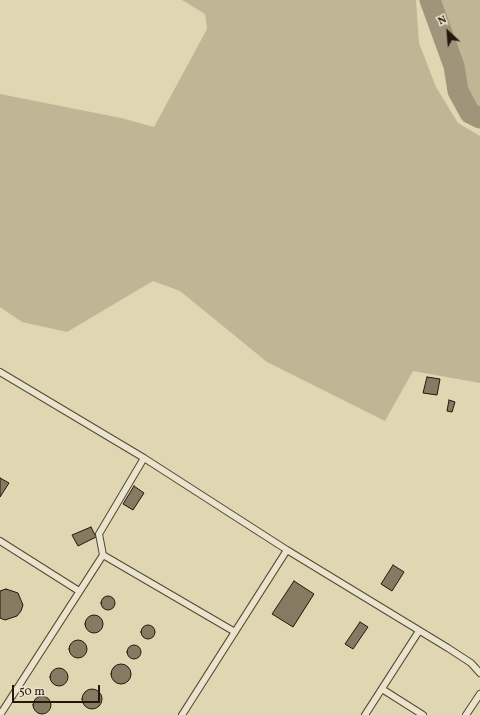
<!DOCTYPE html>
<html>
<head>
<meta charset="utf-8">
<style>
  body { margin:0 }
  #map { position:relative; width:480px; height:715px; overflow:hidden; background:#e0d6b2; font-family:Vollkorn,serif }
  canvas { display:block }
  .north { position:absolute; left:428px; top:12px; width:40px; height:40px; -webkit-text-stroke:3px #ebe4cd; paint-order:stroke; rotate:334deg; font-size:11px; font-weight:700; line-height:16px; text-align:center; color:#24170c }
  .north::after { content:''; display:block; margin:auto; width:14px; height:18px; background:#24170c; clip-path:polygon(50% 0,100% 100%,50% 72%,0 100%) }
  .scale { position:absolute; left:12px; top:685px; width:88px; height:18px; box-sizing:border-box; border:2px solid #24170c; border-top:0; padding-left:5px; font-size:12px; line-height:14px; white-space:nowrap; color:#24170c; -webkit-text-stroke:3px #ebe4cd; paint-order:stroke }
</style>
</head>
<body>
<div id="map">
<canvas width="480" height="715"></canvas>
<div class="north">N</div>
<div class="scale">50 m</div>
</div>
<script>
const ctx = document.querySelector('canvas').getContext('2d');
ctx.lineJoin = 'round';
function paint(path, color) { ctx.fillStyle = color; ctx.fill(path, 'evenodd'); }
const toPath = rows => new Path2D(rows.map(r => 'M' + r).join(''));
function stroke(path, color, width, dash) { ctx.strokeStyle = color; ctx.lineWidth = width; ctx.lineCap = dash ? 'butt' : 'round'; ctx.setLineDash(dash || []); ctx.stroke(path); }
const green = toPath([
  [182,0,416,0,419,43,436,87,458,123,480,136,480,383,413,371,385,421,267,362,180,291,153,281,67,332,22,322,0,307,0,94,121,118,154,127,207,29,205,14],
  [436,0,480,0,480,108,473,100,462,82]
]);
const river = toPath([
  [430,0,454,66,458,91,470,113,480,118]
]);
const building = toPath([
  [427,377,440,379,437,395,423,393,427,377],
  [449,400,455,402,452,412,447,411,449,400],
  [0,478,9,483,0,497,0,478],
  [134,486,144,493,133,510,123,504,134,486],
  [91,527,96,537,78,546,72,535,91,527],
  [393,565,404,572,392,591,381,584,393,565],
  [294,581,314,594,293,627,272,614,294,581],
  [6,589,18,593,23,605,21,611,17,616,5,620,0,618,0,591,6,589],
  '101 603a7 7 0 1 1 14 0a7 7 0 1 1-14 0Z',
  '85 624a9 9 0 1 1 18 0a9 9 0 1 1-18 0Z',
  [360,622,368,627,353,649,345,644,360,622],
  '141 632a7 7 0 1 1 14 0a7 7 0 1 1-14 0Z',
  '69 649a9 9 0 1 1 18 0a9 9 0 1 1-18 0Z',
  '127 652a7 7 0 1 1 14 0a7 7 0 1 1-14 0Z',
  '111 674a10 10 0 1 1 20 0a10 10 0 1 1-20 0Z',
  '50 677a9 9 0 1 1 18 0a9 9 0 1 1-18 0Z',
  '82 699a10 10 0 1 1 20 0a10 10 0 1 1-20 0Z',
  '33 705a9 9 0 1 1 18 0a9 9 0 1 1-18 0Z'
]);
const lane = toPath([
  [0,372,144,458,287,550,448,648,471,663,480,673],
  [0,541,79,591],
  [103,555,235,632],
  [382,689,423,715],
  [0,715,103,555,99,534,144,458],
  [182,715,287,550],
  [365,715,419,631],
  [466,715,480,694]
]);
paint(green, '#c0b696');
stroke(river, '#a0957a', 21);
paint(building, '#867a62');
stroke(building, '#24170c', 1);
stroke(lane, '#534736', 8);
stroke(lane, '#ebe4cd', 6);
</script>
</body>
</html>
